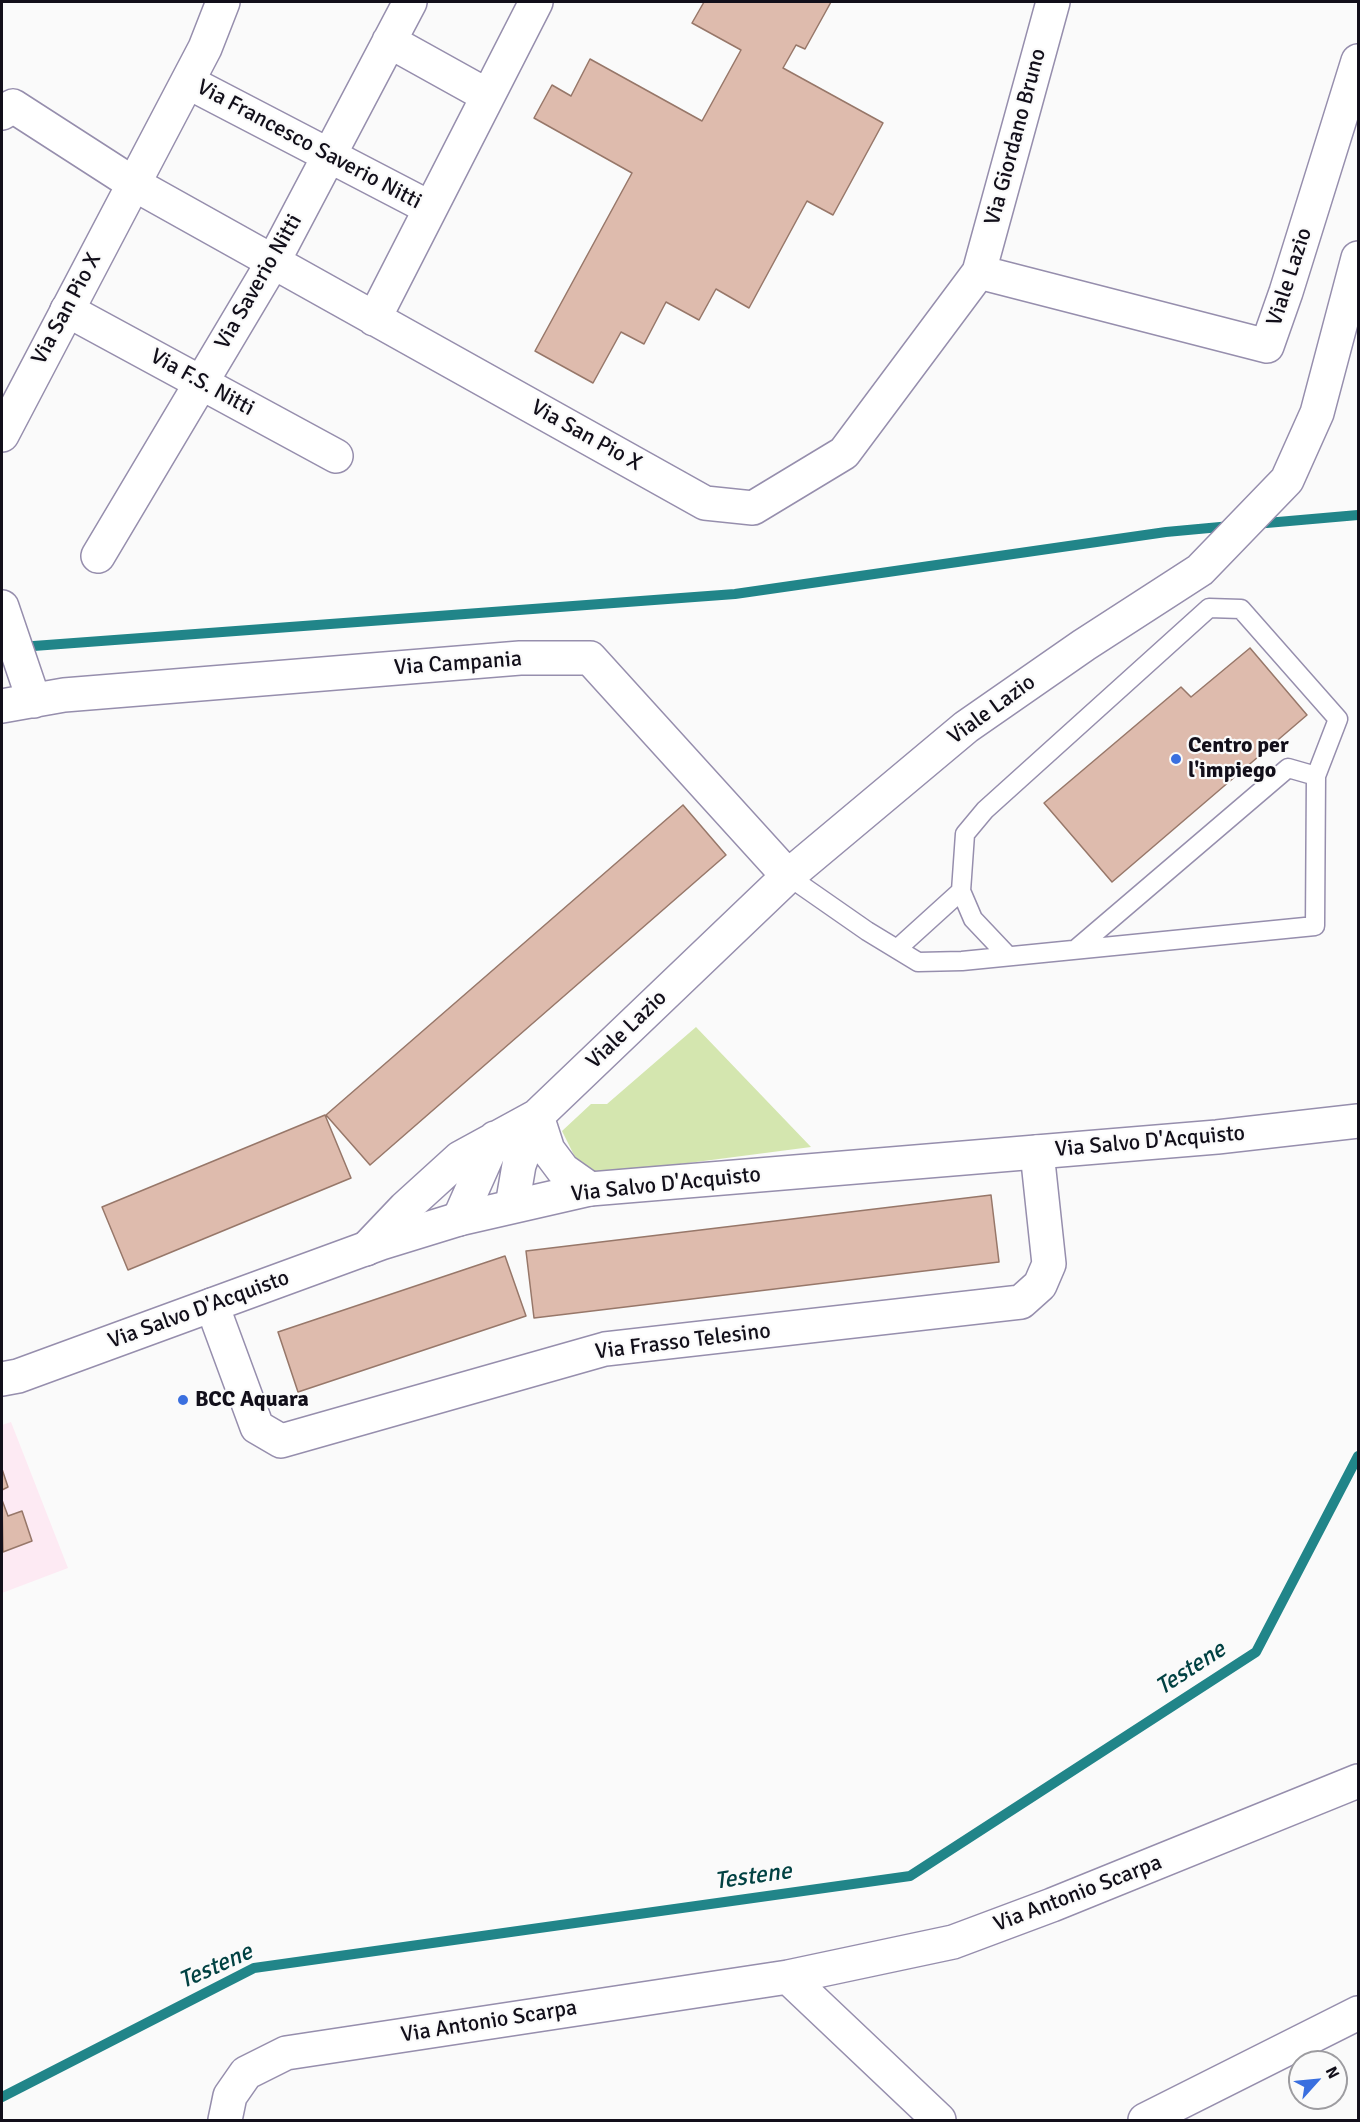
<!DOCTYPE html>
<html>
<head>
<meta charset="utf-8">
<style>
  body { margin:0 }
  #map { position:relative; width:1360px; height:2122px; overflow:hidden; background:#fafafa; font-family:Signika,sans-serif }
  canvas { display:block }
  .frame { position:absolute; inset:0; border:3px solid #120f1a; pointer-events:none }
  .north { position:absolute; left:1288px; top:2050px; width:60px; height:60px; box-sizing:border-box; background:#fafafa; border:2px solid #9d9ca0; border-radius:50%; rotate:63deg; font-size:16px; font-weight:700; line-height:24px; text-align:center; color:#120f1a }
  .north::after { content:''; display:block; margin:auto; width:21px; height:27px; background:#3a6fdf; clip-path:polygon(50% 0,100% 100%,50% 72%,0 100%) }
</style>
</head>
<body>
<div id="map">
<canvas width="1360" height="2122"></canvas>
<div class="frame"></div>
<div class="north">N</div>
</div>
<script>
const ctx = document.querySelector('canvas').getContext('2d');
ctx.lineJoin = 'round';
function paint(path, color) { ctx.fillStyle = color; ctx.fill(path, 'evenodd'); }
const toPath = rows => new Path2D(rows.map(r => 'M' + r).join(''));
function stroke(path, color, width, dash) { ctx.strokeStyle = color; ctx.lineWidth = width; ctx.lineCap = dash ? 'butt' : 'round'; ctx.setLineDash(dash || []); ctx.stroke(path); }
function drawText(font, color, halo, rows, align = 'center') {
  ctx.font = font + ' Signika,sans-serif'; ctx.lineWidth = 4.5; ctx.setLineDash([]); ctx.textBaseline = 'middle'; ctx.strokeStyle = halo; ctx.fillStyle = color; for (const [text, x, y, turn = 0] of rows) {
    ctx.save(); ctx.translate(x, y); ctx.rotate((+turn || 0) * Math.PI / 180); ctx.textAlign = isNaN(turn) ? turn : align; if (halo) ctx.strokeText(text, 0, 0); ctx.fillText(text, 0, 0); ctx.restore();
  }
}
const medical = toPath([
  [11,1422,68,1568,2,1593,2,1425]
]);
const green = toPath([
  [696,1027,811,1147,596,1175,576,1159,562,1131,591,1104,607,1104]
]);
const stream = toPath([
  [1255,524,1358,515],
  [20,647,735,594,1166,532,1231,526],
  [2,2097,254,1968,910,1876,1256,1652,1358,1456]
]);
const building = toPath([
  [704,2,831,2,805,49,796,45,783,68,883,123,833,215,807,201,749,308,716,289,699,320,666,302,644,344,621,332,593,383,535,351,632,173,534,118,552,85,571,96,590,59,702,121,741,50,692,23,704,2],
  [1250,648,1307,715,1112,882,1044,803,1181,687,1191,697,1250,648],
  [683,805,726,855,370,1165,326,1115,683,805],
  [325,1115,351,1178,128,1270,102,1207,325,1115],
  [991,1195,999,1262,534,1318,526,1251,991,1195],
  [505,1256,526,1316,298,1392,278,1332,505,1256],
  [2,1469,8,1487,2,1490,2,1469],
  [2,1500,8,1516,22,1511,32,1541,3,1552,2,1500]
]);
const service = toPath([
  [788,876,867,931,918,962,962,961,1315,926,1316,776,1338,719,1241,609,1209,608,985,810,965,834,961,891,973,919,1008,956],
  [897,949,961,891],
  [1076,949,1288,768,1316,776]
]);
const minor = toPath([
  [389,41,488,96],
  [188,82,430,208],
  [2,113,13,106,134,184,705,503,753,508,844,453,979,272,1053,2],
  [979,272,1267,346,1286,292,1358,61],
  [67,310,336,456],
  [374,319,536,2],
  [98,556,273,262,410,2],
  [2,607,34,701],
  [2,706,64,695,520,658,590,658,788,876],
  [537,1116,548,1150,563,1170,590,1189],
  [512,1206,519,1165,537,1116],
  [459,1219,495,1138],
  [366,1249,405,1208,460,1158,537,1116,788,876,966,727,1084,645,1200,570,1287,480,1317,413,1358,258],
  [212,1305,257,1427,281,1441,605,1349,1021,1302,1040,1285,1049,1264,1037,1152],
  [788,1977,939,2120],
  [225,2120,230,2096,246,2073,286,2053,788,1977,953,1942,1052,1905,1358,1781],
  [1145,2120,1358,2013]
]);
const tertiary = toPath([
  [2,1379,18,1376,381,1243,459,1219,590,1189,1217,1137,1358,1121]
]);
const secondary = toPath([
  [2,435,205,48,223,2]
]);
const markers = [
  [1176,759,6,"#3a6fdf"],
  [183,1400,6,"#3a6fdf"]
];
const streetNames = [
  ["Via Giordano Bruno",1016,137,-75],
  ["Via Francesco Saverio Nitti",309,145,28],
  ["Viale Lazio",1290,277,-72],
  ["Via Saverio Nitti",259,282,-60],
  ["Via San Pio X",67,309,-62],
  ["Via F.S. Nitti",202,383,29],
  ["Via San Pio X",586,436,29],
  ["Via Campania",458,664,-4],
  ["Viale Lazio",992,710,-36],
  ["Viale Lazio",627,1030,-44],
  ["Via Salvo D'Acquisto",1150,1142,-5],
  ["Via Salvo D'Acquisto",666,1185,-6],
  ["Via Salvo D'Acquisto",199,1310,-20],
  ["Via Frasso Telesino",683,1342,-7],
  ["Via Antonio Scarpa",1078,1894,-21],
  ["Via Antonio Scarpa",489,2022,-9]
];
const poiNames = [
  ["Centro per",1188,746],
  ["l'impiego",1188,771],
  ["BCC Aquara",195,1400]
];
const waterNames = [
  ["Testene",1191,1669,-33],
  ["Testene",753,1877,-8],
  ["Testene",216,1967,-24]
];
paint(medical, '#fdeaf3');
paint(green, '#d4e6af');
stroke(stream, '#218589', 10);
paint(building, '#debbad');
stroke(building, '#977769', 1.5);
stroke(service, '#968ead', 21);
stroke(minor, '#968ead', 36);
stroke(tertiary, '#968ead', 36);
stroke(secondary, '#968ead', 36);
stroke(service, '#fff', 18);
stroke(minor, '#fff', 33);
stroke(tertiary, '#fff', 33);
stroke(secondary, '#fff', 33);
for (const [x, y, r, color] of markers) { const dot = new Path2D(); dot.arc(x, y, r, 0, 2 * Math.PI); ctx.fillStyle = color; ctx.fill(dot); stroke(dot, '#fafafa', 2); }
drawText('22px', '#120f1a', '#fafafa', streetNames);
drawText('bold 22px', '#120f1a', '#fafafa', poiNames, 'left');
drawText('italic 24px', '#014142', '#fafafa', waterNames);
</script>
</body>
</html>
